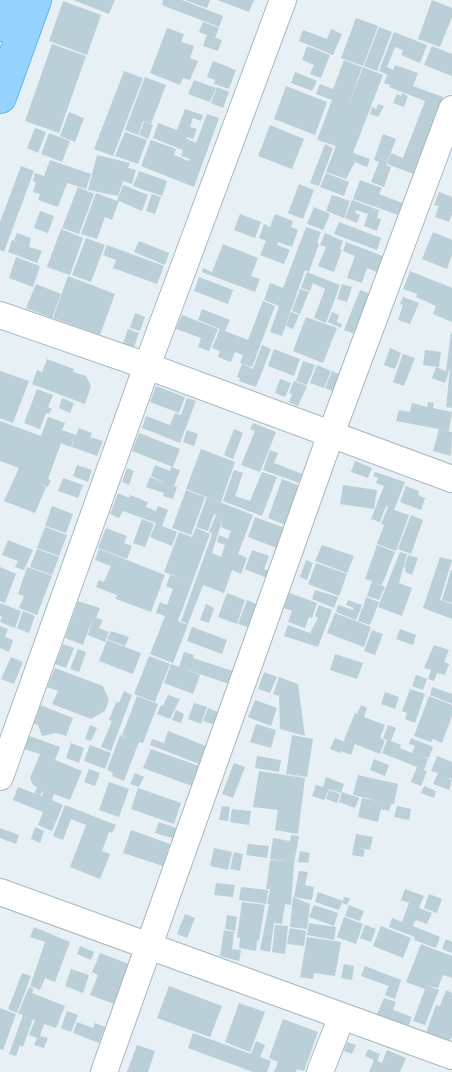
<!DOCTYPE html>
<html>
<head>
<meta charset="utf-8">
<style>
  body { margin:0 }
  canvas { display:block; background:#e7f0f5 }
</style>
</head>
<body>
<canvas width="452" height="1072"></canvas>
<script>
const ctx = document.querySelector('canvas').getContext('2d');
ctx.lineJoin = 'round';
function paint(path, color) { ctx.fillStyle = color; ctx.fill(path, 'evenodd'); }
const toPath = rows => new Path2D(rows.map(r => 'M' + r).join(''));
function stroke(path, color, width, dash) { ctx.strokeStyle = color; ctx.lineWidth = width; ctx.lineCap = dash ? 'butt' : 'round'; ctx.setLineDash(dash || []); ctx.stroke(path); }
const building = toPath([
  [73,0,115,0,109,14],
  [163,0,182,0,223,16,219,27,162,5],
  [185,0,210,0,207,8],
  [217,0,254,0,249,12],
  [432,0,452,8,452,17,440,47,418,39],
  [63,1,101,15,87,55,49,41],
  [356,18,378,26,363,66,341,58],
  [203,22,219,28,215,38,222,40,218,51,203,46,207,35,199,32],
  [379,27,392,32,377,71,364,66],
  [167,28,184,34,181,42,194,46,190,58,198,61,190,80,183,78,180,85,150,73],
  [331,29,342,34,333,55,299,41,303,30,327,39],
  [394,32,427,45,420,63,401,55,403,50,395,47,387,67,393,70,395,65,418,73,413,86,443,97,414,174,387,164,391,153,403,158,425,101,389,87,390,85,384,83,387,75,391,76,379,71],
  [52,44,86,56,59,133,25,121],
  [307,46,330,55,321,78,310,74,314,65,302,60],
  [432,46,452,54,452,76,424,65],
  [344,60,362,67,348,107,363,67,383,75,353,153,370,159,367,167,355,162,346,179,326,172,336,146,317,140,332,100,316,94,320,84,333,89],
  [213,61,236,70,229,89,214,84,215,80,207,77],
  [124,71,143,78,113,156,94,149],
  [295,72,317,81,312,91,291,83],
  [145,77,166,85,151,124,143,121,138,135,125,130],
  [194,80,216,88,210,102,188,94],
  [286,86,327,102,315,135,274,119],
  [217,87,229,92,223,108,211,103],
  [402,93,408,96,404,107,393,103,397,94,401,96],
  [378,104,384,106,378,117,370,114,372,107,376,109],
  [185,109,203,115,201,121,193,118,190,127,197,129,193,139,187,137,187,139,196,143,207,114,219,118,194,187,141,166,151,140,176,149,174,155,189,161,190,159,181,156,183,150,153,138,158,123,177,130],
  [69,112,84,118,75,142,60,136],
  [144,122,153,125,148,139,139,135],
  [270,125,304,139,292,169,258,156],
  [35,128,46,132,38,153,27,148],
  [125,132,147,140,138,164,115,156],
  [49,133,70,141,62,162,41,154],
  [383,134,396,139,386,165,391,167,384,187,371,182,379,162,374,160],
  [325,144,333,148,319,186,310,183],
  [97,155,130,163,128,168,136,170,132,184,123,181,118,196,88,190],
  [50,160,91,174,86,189,67,183,58,207,38,200,40,194,33,192,36,182,33,181,35,173,44,176],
  [21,166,34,171,4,252,0,250,0,222],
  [139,171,167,181,162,196,133,186],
  [326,173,349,182,344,196,320,187],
  [360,180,382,188,379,194,405,204,401,216,353,199],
  [299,184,314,190,303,219,288,213],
  [123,185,148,195,142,211,119,201,112,220,105,217,97,239,81,234,96,193,117,201],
  [78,187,94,194,79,234,62,228],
  [439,192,452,197,452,214,449,222,435,217,439,206,434,205],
  [152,194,161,197,155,214,146,211],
  [332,195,350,201,344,218,326,211],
  [352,200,379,210,377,218,381,219,377,231,364,226,368,214,356,210,355,213,360,215,357,223,345,218],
  [314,207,330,214,323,230,307,224],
  [40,211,54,216,48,233,34,228],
  [240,214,261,222,255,238,234,230],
  [275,214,293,221,291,227,298,230,292,247,278,242,277,245,290,250,284,264,260,255,266,241,259,238,264,224,270,227],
  [339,222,381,238,377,250,334,234],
  [306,227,321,232,317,243,319,244,309,272,305,270,282,336,270,332,279,306,264,300,270,283,283,288],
  [61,229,83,238,70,275,47,267],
  [433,232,452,240,452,255,447,269,422,259],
  [17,233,31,238,29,247,42,251,37,263,8,252,12,240,20,243,14,240],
  [325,233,343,241,340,249,342,250,334,272,318,266,326,247,320,245],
  [86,238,105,245,91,282,72,275],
  [139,241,169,253,165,265,134,252],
  [346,242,383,256,377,272,367,268,362,283,347,278,355,256,343,251],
  [223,244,258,258,251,276,260,279,255,292,202,272,203,268,212,272],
  [107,245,164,266,157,284,113,268,116,260,103,255],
  [16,257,40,266,33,287,9,278],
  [410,271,452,288,452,322,433,314,436,306,416,297,417,294,403,289],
  [307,272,340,285,326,323,314,318,325,289,313,283,310,291,301,288],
  [68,276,115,294,100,335,53,318],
  [199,277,233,290,228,304,194,291],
  [36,284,61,294,52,318,26,308],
  [342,284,352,287,347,302,337,299],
  [300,289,309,292,300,314,292,311],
  [360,290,374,295,358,335,344,330],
  [403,297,419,303,410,324,398,320,403,305,400,304],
  [263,301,275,306,252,367,240,363,243,355,235,352,231,362,218,357,220,351,212,348,220,329,198,320,202,309,230,320,225,331,248,340],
  [291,312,299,315,293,329,286,326],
  [332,312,339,315,337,322,342,324,341,328,328,322],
  [135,313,145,317,140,331,130,328],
  [182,315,218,329,209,351,198,347,201,338,176,329],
  [306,317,337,328,323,363,293,351],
  [128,329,139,333,133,350,122,346],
  [451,333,452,333,452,408,446,407,450,369,449,371,446,371,449,372,445,383,432,378,436,367,446,371],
  [262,345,271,349,256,387,239,381,240,378,237,377,242,364,253,369],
  [390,348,401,353,395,369,384,365],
  [274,349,300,359,294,376,268,366],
  [425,350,441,352,439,367,423,365],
  [403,354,415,358,404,386,393,382],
  [47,359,74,369,73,372,86,376,91,386,85,404,32,384,37,370,42,372],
  [303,361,315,365,307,385,296,381],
  [317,365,331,371,324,388,310,383],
  [0,371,29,381,13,423,0,418],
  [332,371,344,376,337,393,325,388],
  [280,379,291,383,285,397,275,393],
  [294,381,307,386,298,406,289,402,292,394,289,393],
  [156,386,185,397,179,413,150,402],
  [37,389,53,395,48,407,52,409,49,414,46,413,40,429,24,423],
  [62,398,74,403,70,413,59,408],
  [187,398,196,401,180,443,142,428,146,416,170,425,175,413,181,415],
  [428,402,434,403,433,408,452,412,449,431,441,430,452,432,451,456,433,451,439,429,396,421,399,410,410,412,412,403,427,407],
  [48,417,65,423,62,430,76,435,79,428,92,433,90,437,103,441,97,456,72,447,74,438,71,447,61,443,48,479,51,480,48,487,40,484,46,487,35,513,4,501,19,468,0,461,0,421,41,436],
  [253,423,276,432,260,472,241,465,255,431,250,429],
  [234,429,243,433,233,459,224,455],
  [187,430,198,434,194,446,183,442],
  [139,433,180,449,173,467,132,451],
  [201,449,235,462,221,502,212,499,253,515,238,554,247,558,241,574,232,570,224,593,203,585,188,624,181,621,211,538,212,533,209,532,216,515,214,514,208,531,196,527,207,497,186,489],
  [223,518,221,527,231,531,228,539,219,535,217,542,225,545,221,557,212,553],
  [270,450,278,453,274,463,305,475,302,484,263,470],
  [355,461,372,468,368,478,351,472],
  [77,465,92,470,88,482,73,476],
  [155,465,170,471,171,467,180,470,174,486,177,487,173,499,163,496,164,493,146,487,150,477,165,483,151,476],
  [127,468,134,471,129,485,122,482],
  [234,470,243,473,235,496,250,501,262,472,277,477,262,516,223,501],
  [375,472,405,482,394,510,409,515,396,551,377,544,384,525,381,524,388,507,386,506,380,522,371,519,384,486,376,483,378,478,373,476],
  [63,478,83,485,78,498,58,491],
  [282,479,300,486,286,525,268,518],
  [343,485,377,490,374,509,340,504],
  [406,486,419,491,418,495,425,498,421,510,400,502],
  [186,490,205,497,191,535,172,528],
  [118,493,129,498,130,495,148,502,146,507,156,511,158,506,168,510,162,526,177,532,172,546,150,537,156,523,123,511,119,518,110,514],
  [52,506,73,514,66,533,45,526],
  [411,515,423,520,411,554,398,549],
  [255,517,285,528,277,548,248,537],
  [142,519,154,524,145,547,133,543],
  [45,527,67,535,59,556,37,548],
  [106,528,127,536,124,543,132,546,127,559,98,548],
  [196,528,210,534,178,621,188,625,173,663,150,654,165,616,156,613,160,602,167,605,173,589,166,586,170,575,178,577,164,572,179,532,192,537],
  [8,540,33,550,24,570,15,567,18,561,2,555],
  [322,545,354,556,347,573,315,561],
  [377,545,395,552,382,585,375,583,385,587,379,600,367,596,372,581,365,579],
  [37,549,59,557,52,575,30,567],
  [99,549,165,575,151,612,116,599,117,595,96,587,99,580,104,582,111,566,95,560],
  [252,550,269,556,264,569,270,571,267,578,245,569],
  [400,552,407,554,399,583,412,588,402,616,378,607],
  [408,555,418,558,412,575,405,572,406,568,404,567],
  [440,557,452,560,440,600,452,604,452,619,423,608],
  [306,560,313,563,307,580,300,577],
  [316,563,347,574,339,596,308,584],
  [0,567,16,574,5,603,0,601],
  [27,567,52,576,37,615,19,608,24,596,18,594],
  [451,570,452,570,452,603,442,600],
  [315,590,338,597,334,608,312,599],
  [287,592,317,603,312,618,309,617,305,628,288,622,292,611,281,607],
  [227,593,245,600,237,624,218,617],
  [366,597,379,602,370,625,358,621,362,608,369,610,363,608],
  [247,600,258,605,250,628,238,624],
  [348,600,362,605,356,620,336,612,338,605,353,610,354,608,346,605],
  [78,601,100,608,96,618,103,620,99,628,109,632,105,642,88,635,93,618,83,645,65,638],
  [0,603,21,611,15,628,0,622,2,617,0,616],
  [206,604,214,608,209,623,200,620],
  [319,605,332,610,318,647,284,636,288,625,310,633,318,618,315,616],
  [23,611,35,616,29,633,17,628],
  [335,613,371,627,364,647,327,633],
  [0,626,8,629,5,637,13,640,9,652,0,648],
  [192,627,227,640,222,654,187,641],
  [400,629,416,635,413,645,396,639],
  [372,630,383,634,375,655,364,651],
  [111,631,129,637,125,646,107,639],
  [107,640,141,653,133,674,99,661],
  [63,644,74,648,66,668,55,664],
  [434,645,449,650,444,662,449,664,445,675,437,673,434,681,428,679,431,670,424,668],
  [78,649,86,652,79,672,70,669],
  [184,652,194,655,193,658,233,671,229,684,185,669,200,675,193,694,164,683,171,664,179,667],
  [335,654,363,663,357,679,330,670],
  [149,656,170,664,155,702,134,694],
  [11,657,23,662,14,684,1,679],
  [55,668,103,686,109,700,105,711,91,719,52,704,58,691,47,687],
  [264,672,277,677,270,693,258,689],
  [416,675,427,679,423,690,412,686],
  [279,677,298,684,305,736,280,729,279,696,273,694],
  [432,687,452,694,452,704,430,695],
  [410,689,425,694,415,723,405,719,407,713,402,711],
  [124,691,132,695,111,751,101,747,112,721,109,720,116,702,119,703],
  [385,692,399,697,395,709,381,704],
  [168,695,180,699,170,719,157,714,161,705,163,706],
  [137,696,158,704,143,743,139,742,124,781,112,776,113,773,107,770,120,735,127,738,122,735],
  [429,696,452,705,452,716,442,743,433,739,431,742,414,736],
  [255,700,277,708,271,726,248,717],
  [35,703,73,718,66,736,56,733,42,736,38,725,28,722],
  [194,703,207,707,201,724,188,719],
  [361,705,367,708,364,717,385,725,380,738,385,740,380,754,355,744,351,755,341,751,340,753,330,749,335,738,345,742,344,740,355,713,357,714],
  [208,708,220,713,215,725,203,721],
  [176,710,184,714,181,723,172,720],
  [256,724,276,730,271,748,250,742],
  [90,725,97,728,91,741,85,739],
  [388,725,396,728,391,741,401,745,400,748,412,753,415,746,409,744,411,738,433,747,429,758,421,756,428,759,424,770,427,771,421,786,411,782,417,767,382,753,387,740,383,738],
  [168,731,206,746,199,764,150,745,152,739,164,743],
  [292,735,313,739,307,777,286,774],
  [29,736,60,747,55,760,82,771,70,800,54,794,52,800,63,805,52,831,38,825,43,812,13,800,18,787,42,796,44,790,40,795,35,793,37,787,33,785,30,778,40,754,24,749],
  [71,743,84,748,79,763,66,758],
  [90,745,111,753,105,769,84,761],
  [151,749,199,766,192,786,143,768],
  [257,756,281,760,279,772,255,768],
  [437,756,452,762,452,779,446,777,452,780,449,790,433,784,438,773,431,771],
  [374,759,389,765,385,776,370,770],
  [234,763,245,767,233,798,222,794],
  [89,769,100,773,95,786,84,782],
  [259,771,305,778,298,834,275,830,278,810,253,807],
  [135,773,144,777,139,787,130,784],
  [358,775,398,784,394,804,391,804,389,811,381,809,378,822,358,817,362,798,383,802,353,795],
  [326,777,344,784,341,793,329,789,324,800,312,796,316,785,323,787],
  [109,782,129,789,119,817,99,810],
  [424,786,436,791,434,798,421,793],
  [138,788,181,803,174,824,131,809],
  [329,790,340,794,337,803,326,799],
  [342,792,359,798,355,808,339,802],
  [65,805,116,825,112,833,109,832,102,851,110,854,100,879,70,867,86,825,71,819,63,840,53,836],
  [222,806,230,807,228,821,219,820],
  [397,806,411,809,409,820,394,817],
  [232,809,251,811,249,825,230,822],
  [159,822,179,829,176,839,155,833],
  [35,827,44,831,40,843,31,839],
  [0,828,19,835,16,844,0,838],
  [131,830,170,844,163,866,123,853],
  [356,834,373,837,370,850,359,848,365,850,363,857,352,855],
  [291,835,299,836,294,863,291,905,285,904,282,924,274,923,270,952,260,950,269,904,267,904,270,889,266,889,270,860,288,861,270,859,273,838,290,841],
  [248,844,269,846,267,858,246,855],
  [214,848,232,852,228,870,210,866],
  [300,851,310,853,308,863,298,862],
  [234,852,243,854,240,871,230,869],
  [299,871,308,872,305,885,314,887,312,900,294,897],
  [216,883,235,885,233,897,214,895],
  [241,887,268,890,266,904,239,900],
  [405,889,424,896,419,908,432,913,427,924,416,920,413,926,440,937,436,948,414,940,415,937,389,927,392,918,402,922,409,903,401,900],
  [318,892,343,901,344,897,350,898,347,905,342,903,339,910,315,902],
  [429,894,442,899,437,913,424,908],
  [293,897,310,904,307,929,290,927],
  [242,902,265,905,259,941,257,940,256,951,239,948,240,938,237,937],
  [314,905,338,913,334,926,309,917],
  [349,905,364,911,360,921,345,916],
  [185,914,195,918,187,938,177,934],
  [227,915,237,917,235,931,225,929],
  [344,917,363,924,356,944,337,937],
  [309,923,336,927,334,940,307,935],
  [275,925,288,926,285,954,272,952],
  [365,925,376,929,371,942,360,938],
  [381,926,411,938,403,958,373,946],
  [34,927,70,942,55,982,45,978,40,990,30,986,45,942,30,937],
  [290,928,306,931,304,946,287,944],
  [224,930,234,932,232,949,241,950,239,961,220,956],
  [307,937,341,942,335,976,314,973,313,979,300,977],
  [446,939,452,942,452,953,442,949],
  [421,944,452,956,452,978,443,975,438,988,426,985,439,990,425,1025,413,1021,425,989,406,982],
  [80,946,94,952,91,960,77,954],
  [100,953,129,964,114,1004,90,995,98,975,92,972],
  [344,964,354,966,352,980,341,978],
  [365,966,401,980,395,999,385,995,389,986,361,976],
  [71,969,89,975,83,993,65,986],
  [22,973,31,976,17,1013,8,1009],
  [169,986,222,1006,210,1037,157,1018],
  [29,987,34,989,32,993,65,1006,56,1028,44,1024,40,1036,48,1038,44,1048,34,1045,37,1038,29,1035,35,1020,33,1019,23,1047,20,1045,16,1056,9,1054,23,1015,18,1014],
  [446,990,452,993,452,1037,448,1041,426,1033,436,1005,440,1006],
  [384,998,396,1002,393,1010,412,1017,406,1032,374,1021],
  [239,1003,265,1012,250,1052,225,1042],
  [0,1008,16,1014,3,1050,0,1049],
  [67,1011,78,1015,71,1032,61,1028],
  [283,1019,318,1032,304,1071,297,1069,296,1072,274,1072,278,1062,269,1058],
  [77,1022,93,1028,95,1023,105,1027,99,1043,73,1033],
  [193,1033,251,1054,256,1041,265,1045,260,1057,271,1061,267,1072,253,1072,188,1048],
  [347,1042,356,1045,352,1054,344,1051],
  [137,1045,155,1051,148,1072,127,1072],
  [368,1049,380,1054,377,1061,382,1063,387,1050,406,1058,400,1072,369,1072,374,1060,365,1056]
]);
const minor = toPath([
  [0,315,147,366,452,479],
  [0,777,147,366,283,0],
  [0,892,452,1056],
  [104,1072,331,434,452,109],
  [320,1072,342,1016]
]);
const major = toPath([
  [0,25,9,0],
  [0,97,35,0]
]);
paint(building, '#bbcfd8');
stroke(minor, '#a8b9c2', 28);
stroke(major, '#59b5f2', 34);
stroke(minor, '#fff', 26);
stroke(major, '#96d4ff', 32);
</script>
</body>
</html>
